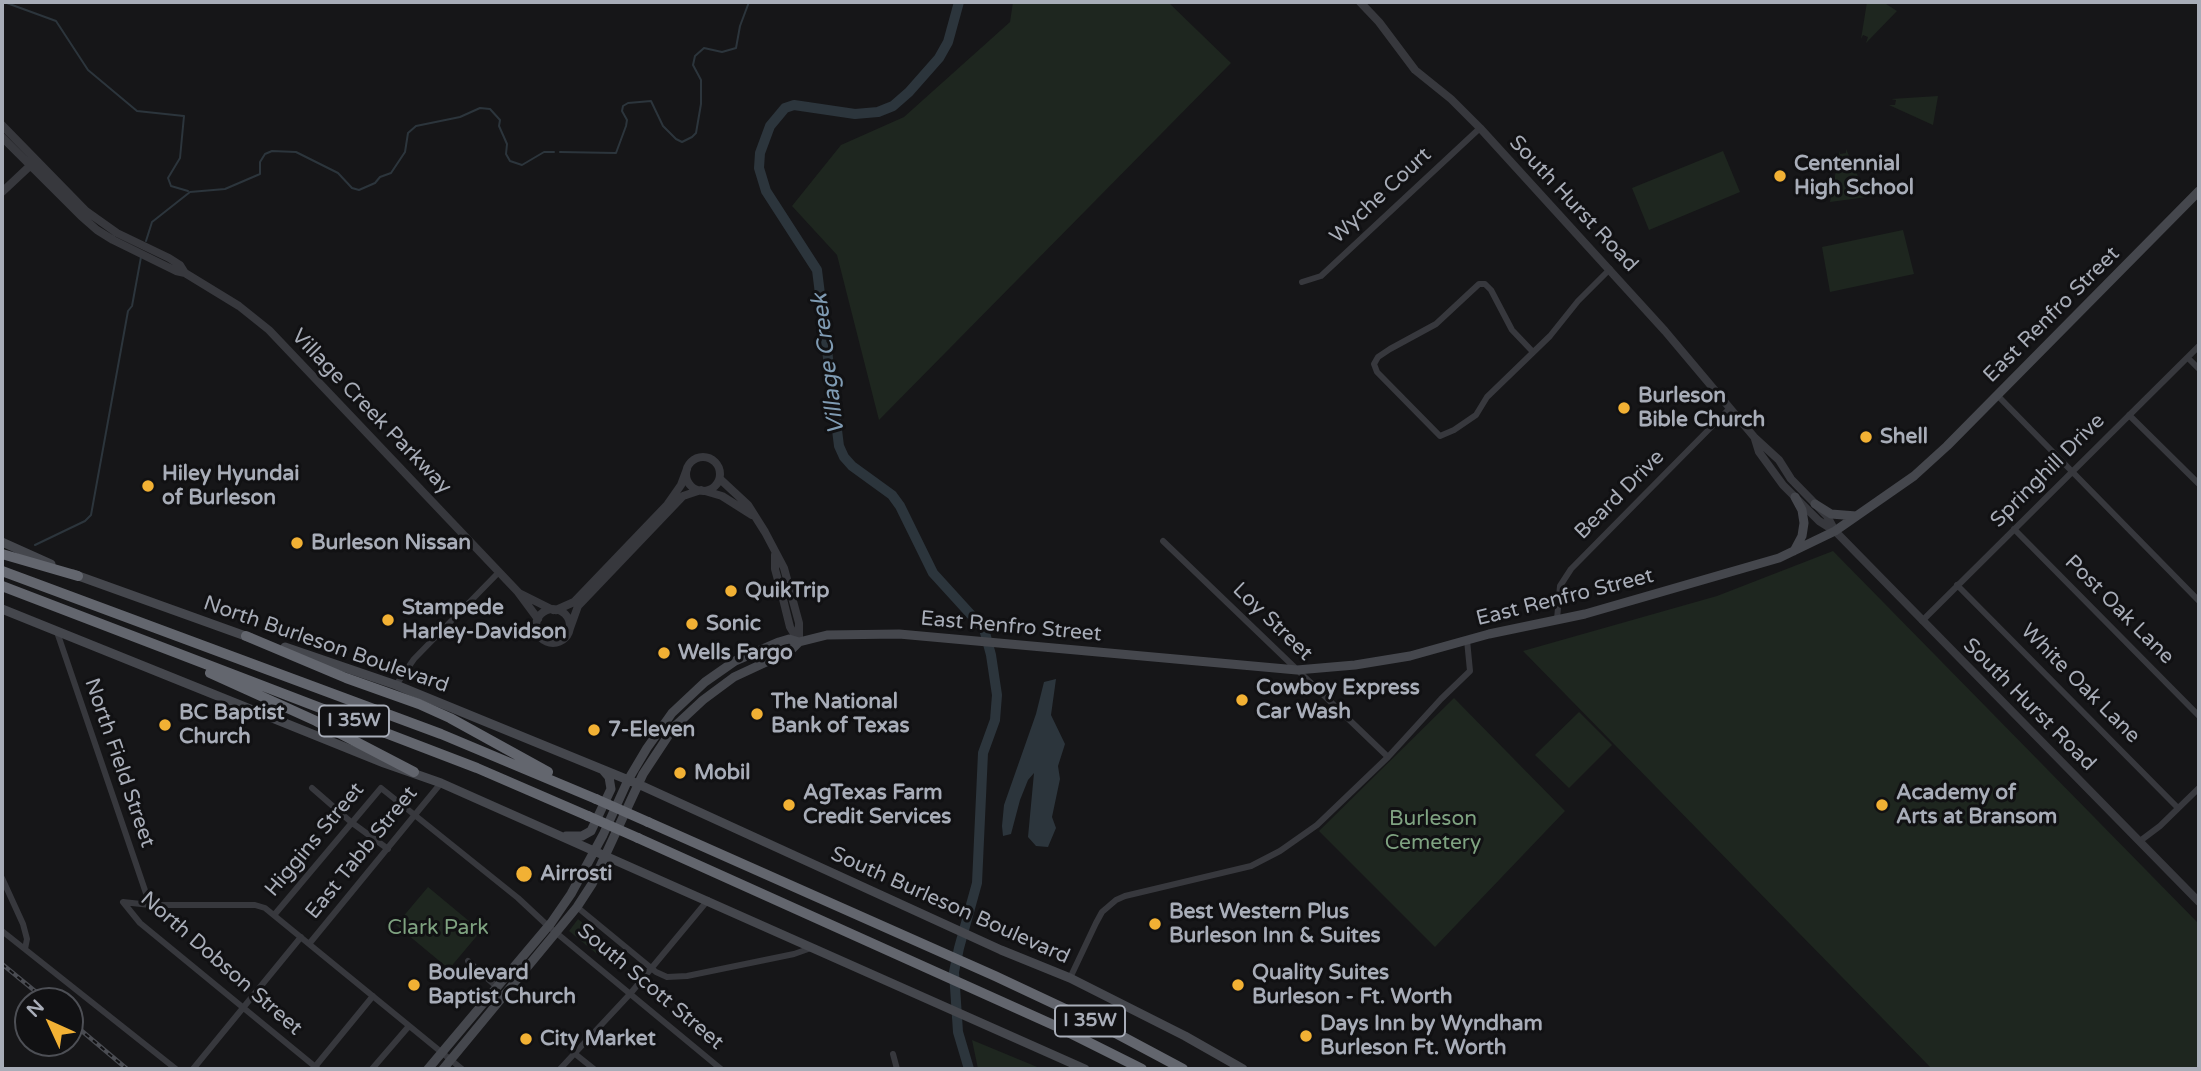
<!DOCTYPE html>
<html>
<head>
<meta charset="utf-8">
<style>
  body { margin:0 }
  #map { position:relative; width:2201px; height:1071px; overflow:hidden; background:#161618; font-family:"Varela Round",sans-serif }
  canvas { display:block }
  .frame { position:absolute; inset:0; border:4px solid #a8adb8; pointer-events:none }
  .north { position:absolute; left:14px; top:987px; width:70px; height:70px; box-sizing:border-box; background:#111113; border:2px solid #4d4f55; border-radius:50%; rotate:315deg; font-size:19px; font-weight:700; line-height:28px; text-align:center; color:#a8adb8 }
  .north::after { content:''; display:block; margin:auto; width:24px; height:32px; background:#f2b134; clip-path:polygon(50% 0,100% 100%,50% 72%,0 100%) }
</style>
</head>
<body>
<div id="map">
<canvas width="2201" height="1071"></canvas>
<div class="frame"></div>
<div class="north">N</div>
</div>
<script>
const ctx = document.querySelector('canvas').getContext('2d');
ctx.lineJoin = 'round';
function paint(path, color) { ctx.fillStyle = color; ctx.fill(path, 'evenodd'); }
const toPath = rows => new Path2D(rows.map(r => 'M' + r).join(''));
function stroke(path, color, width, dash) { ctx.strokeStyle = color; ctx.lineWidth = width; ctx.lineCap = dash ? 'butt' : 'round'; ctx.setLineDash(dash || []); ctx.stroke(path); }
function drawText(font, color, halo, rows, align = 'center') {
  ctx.font = font + ' "Varela Round",sans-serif'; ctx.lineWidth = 6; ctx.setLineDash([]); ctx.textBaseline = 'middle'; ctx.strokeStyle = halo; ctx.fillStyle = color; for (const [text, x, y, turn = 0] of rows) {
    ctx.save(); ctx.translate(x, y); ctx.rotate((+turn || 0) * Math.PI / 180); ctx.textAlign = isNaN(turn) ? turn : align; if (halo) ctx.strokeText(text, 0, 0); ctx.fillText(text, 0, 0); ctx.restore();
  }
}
const green = toPath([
  [1013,2,1168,2,1231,63,879,420,837,255,792,206,841,145,904,117,1010,22],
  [1867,2,1883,2,1897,11,1866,43,1868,37,1863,35,1861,39],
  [1938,96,1933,125,1889,105,1895,105,1896,100,1891,99],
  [1846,149,1867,197,1830,202,1840,150,1840,154,1846,153],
  [1723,151,1740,192,1649,230,1632,188],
  [1903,230,1914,274,1830,292,1822,247],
  [1833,551,2199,924,2199,1069,1932,1069,1523,651,1717,596],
  [1454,698,1565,811,1435,947,1319,831],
  [1579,712,1612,745,1569,788,1535,755],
  [428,887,481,931,449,969,396,925],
  [578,919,611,947,602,958,569,931],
  [972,1040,1042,1069,978,1069]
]);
const water = toPath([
  [1056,679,1051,715,1065,744,1058,766,1060,779,1052,817,1056,828,1048,847,1036,846,1028,837,1034,773,1028,780,1020,800,1011,834,1003,836,1002,826,1004,805,1036,714,1044,682]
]);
const stream = toPath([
  [4,2,56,21,88,70,137,111,184,116,180,158,168,178,171,186,188,191],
  [560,152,616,153,626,126,627,120,622,111,623,106,628,103,651,101,663,126,676,139,682,142,692,137,696,133,701,104,701,80,693,65,695,56,704,48,722,52,736,48,740,26,749,2],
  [146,241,152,222,190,192,225,189,260,174,260,162,265,154,272,151,296,152,338,173,352,188,359,190,375,183,380,177,391,173,405,152,408,133,416,126,460,117,480,108,490,109,500,120,499,126,507,144,506,154,510,161,522,165,544,152,554,152],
  [35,545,85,521,91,515,128,311,132,306,141,257]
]);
const river = toPath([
  [959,2,948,42,939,58,909,92,893,106,878,112,855,114,794,105,785,108,770,126,760,153,759,168,766,191,817,270,839,446,844,457,852,466,892,495,900,506,933,573,984,629,991,655,997,695,995,720,983,753,977,883,959,948,954,972,958,1032,969,1069]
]);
const minor = toPath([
  [1302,282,1321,276,1480,128],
  [1533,352,1512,330,1491,290,1485,284,1479,284,1436,324,1390,349,1378,357,1374,364,1377,372,1440,436,1454,430,1476,415,1487,397,1550,336,1578,301,1610,269],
  [2188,358,2199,369],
  [1997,395,2199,601],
  [2129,415,2199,484],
  [2014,529,2199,716],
  [1163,541,1388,757],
  [1957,585,2178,808],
  [1557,619,1560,586,1571,569,1730,408],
  [1922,621,2199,346],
  [57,632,150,905],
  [396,685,414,659,499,572],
  [312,788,351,822,388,849],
  [2140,841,2160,826,2199,788],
  [2,878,23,924,27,939,25,949],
  [577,907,656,972,667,977,687,976,794,954,811,948],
  [275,914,381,788,518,898,548,926,721,1069],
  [2,931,176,1069],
  [309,944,441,783],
  [468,961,498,988],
  [1070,978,1096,923,1102,912,1116,900,1125,896,1251,866,1280,851,1317,825,1388,757,1441,699,1470,671,1467,640],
  [574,1053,594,1069],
  [893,1054,897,1069],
  [314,1068,373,996],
  [193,1069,301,937],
  [318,1069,140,923,123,902,150,905,255,905,265,908,462,1069],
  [372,1069,409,1026],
  [560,1069,630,994,708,900]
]);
const tertiary = toPath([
  [1360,2,1379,22,1415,70,1451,99,1480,128,1665,331,1755,438,1779,460,1791,479,1827,516,1835,531],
  [2,125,86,211,117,233,169,258,180,265,185,273],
  [2,137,81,216,97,230,113,240,176,271,185,273,239,306,269,330,518,592,538,619],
  [2,192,33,163],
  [1755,439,1759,452,1783,485,1819,521,1835,531,2199,902],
  '686 474a17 17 0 1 1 34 0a17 17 0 1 1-34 0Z',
  [720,479,748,505,765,532,784,568,799,623,799,642],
  [705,491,722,496,752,515],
  [775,555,775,569,781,591,790,627,799,642],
  [521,594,553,610],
  '536 626a17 17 0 1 1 34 0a17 17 0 1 1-34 0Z',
  [556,610,574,602,667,505,681,485,687,469],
  [569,631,578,606,683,496,701,490]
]);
const secondary = toPath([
  [1815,504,1831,514,1856,516],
  [2,542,51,564],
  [1794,551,1802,536,1804,523,1802,510,1795,497],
  [73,574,251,638],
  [2,609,384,763,441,783,1085,1069],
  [285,647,396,685,638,784,1001,950,1070,978,1185,1036,1243,1069],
  [566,836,582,836,591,831,611,789,609,777,603,770],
  [428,1069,551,923,571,894,603,835,628,780,647,748,672,713,705,682,735,661,779,642,789,639,799,642],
  [443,1069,577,907,592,884,643,774,674,727,703,700,734,677,790,651,799,642,827,635,899,634,1297,670,1355,665,1410,656,1489,634,1585,614,1779,558,1835,531,1914,476,1947,446,2199,191]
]);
const motorway = toPath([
  [2,554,78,576],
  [2,571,441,734,596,799],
  [2,586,477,768,588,816],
  [246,636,346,678,419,704,450,718,548,772],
  [210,673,316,721,414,772],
  [648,822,995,976,1110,1030,1183,1069],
  [638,838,1058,1027,1142,1069]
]);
const rail = toPath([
  [2,964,47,1001],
  [70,1021,127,1069]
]);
const motorwayBridge = toPath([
  [596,799,648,822],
  [588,816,638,838]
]);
const markers = [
  [1780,176,7,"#f2b134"],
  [1624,408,7,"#f2b134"],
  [1866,437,7,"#f2b134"],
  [148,486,7,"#f2b134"],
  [297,543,7,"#f2b134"],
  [731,591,7,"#f2b134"],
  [388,620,7,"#f2b134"],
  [692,624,7,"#f2b134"],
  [664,653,7,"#f2b134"],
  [1242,700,7,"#f2b134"],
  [757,714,7,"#f2b134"],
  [165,725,7,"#f2b134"],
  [594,730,7,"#f2b134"],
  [680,773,7,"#f2b134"],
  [789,805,7,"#f2b134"],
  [1882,805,7,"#f2b134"],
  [524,874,9,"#f2b134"],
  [1155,924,7,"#f2b134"],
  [414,985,7,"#f2b134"],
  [1238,985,7,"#f2b134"],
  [1306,1036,7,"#f2b134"],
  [526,1039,7,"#f2b134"]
];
const shields = [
  [354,721,70],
  [1090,1021,70]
];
const shieldNames = [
  ["I 35W",354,721],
  ["I 35W",1090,1021]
];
const poiNames = [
  ["Centennial",1794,164],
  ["High School",1794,188],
  ["Burleson",1638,396],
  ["Bible Church",1638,420],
  ["Shell",1880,437],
  ["Hiley Hyundai",162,474],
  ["of Burleson",162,498],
  ["Burleson Nissan",311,543],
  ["QuikTrip",745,591],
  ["Stampede",402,608],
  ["Harley-Davidson",402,632],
  ["Sonic",706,624],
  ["Wells Fargo",678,653],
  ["Cowboy Express",1256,688],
  ["Car Wash",1256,712],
  ["The National",771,702],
  ["Bank of Texas",771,726],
  ["BC Baptist",179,713],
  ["Church",179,737],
  ["7-Eleven",608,730],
  ["Mobil",694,773],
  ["AgTexas Farm",803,793],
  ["Credit Services",803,817],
  ["Academy of",1896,793],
  ["Arts at Bransom",1896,817],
  ["Airrosti",540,874],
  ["Best Western Plus",1169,912],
  ["Burleson Inn & Suites",1169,936],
  ["Boulevard",428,973],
  ["Baptist Church",428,997],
  ["Quality Suites",1252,973],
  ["Burleson - Ft. Worth",1252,997],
  ["Days Inn by Wyndham",1320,1024],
  ["Burleson Ft. Worth",1320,1048],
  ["City Market",540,1039]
];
const streetNames = [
  ["Wyche Court",1381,196,-43],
  ["South Hurst Road",1573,204,47],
  ["East Renfro Street",2052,315,-45],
  ["Village Creek Parkway",371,412,46],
  ["Springhill Drive",2048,471,-45],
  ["Beard Drive",1620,495,-45],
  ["East Renfro Street",1565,598,-14],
  ["Post Oak Lane",2119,610,45],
  ["Loy Street",1272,622,44],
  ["East Renfro Street",1011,627,5],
  ["North Burleson Boulevard",326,645,19],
  ["White Oak Lane",2080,684,45],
  ["South Hurst Road",2029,705,45],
  ["North Field Street",119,763,71],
  ["Higgins Street",315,840,-50],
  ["East Tabb Street",362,853,-51],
  ["South Burleson Boulevard",950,906,24],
  ["North Dobson Street",221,964,41],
  ["South Scott Street",650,987,40]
];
const parkNames = [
  ["Burleson",1433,819],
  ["Cemetery",1433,843],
  ["Clark Park",438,928]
];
const waterNames = [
  ["Village Creek",829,364,-97]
];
paint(green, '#1e261f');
paint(water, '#2c353c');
stroke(stream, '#2c353c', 2);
stroke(river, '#2c353c', 10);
stroke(minor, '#37383d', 6);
stroke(tertiary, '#37383d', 8);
stroke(secondary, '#45474d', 9);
stroke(motorway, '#63666e', 10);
stroke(rail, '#4a4c52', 4.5);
stroke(rail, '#111113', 2, [5]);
stroke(motorwayBridge, '#63666e', 10);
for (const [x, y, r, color] of markers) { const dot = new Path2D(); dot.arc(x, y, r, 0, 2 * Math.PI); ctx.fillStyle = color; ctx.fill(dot); stroke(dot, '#111113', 2.5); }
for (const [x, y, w] of shields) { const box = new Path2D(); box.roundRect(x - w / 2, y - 15.5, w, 31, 5); ctx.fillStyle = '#111113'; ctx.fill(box); stroke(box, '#a8adb8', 2); }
drawText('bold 19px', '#a8adb8', null, shieldNames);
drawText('bold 21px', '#a8adb8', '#111113', poiNames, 'left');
drawText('21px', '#a8adb8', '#111113', streetNames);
drawText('21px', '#7fa381', '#111113', parkNames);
drawText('italic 23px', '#7f9bb3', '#111113', waterNames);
</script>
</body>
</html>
